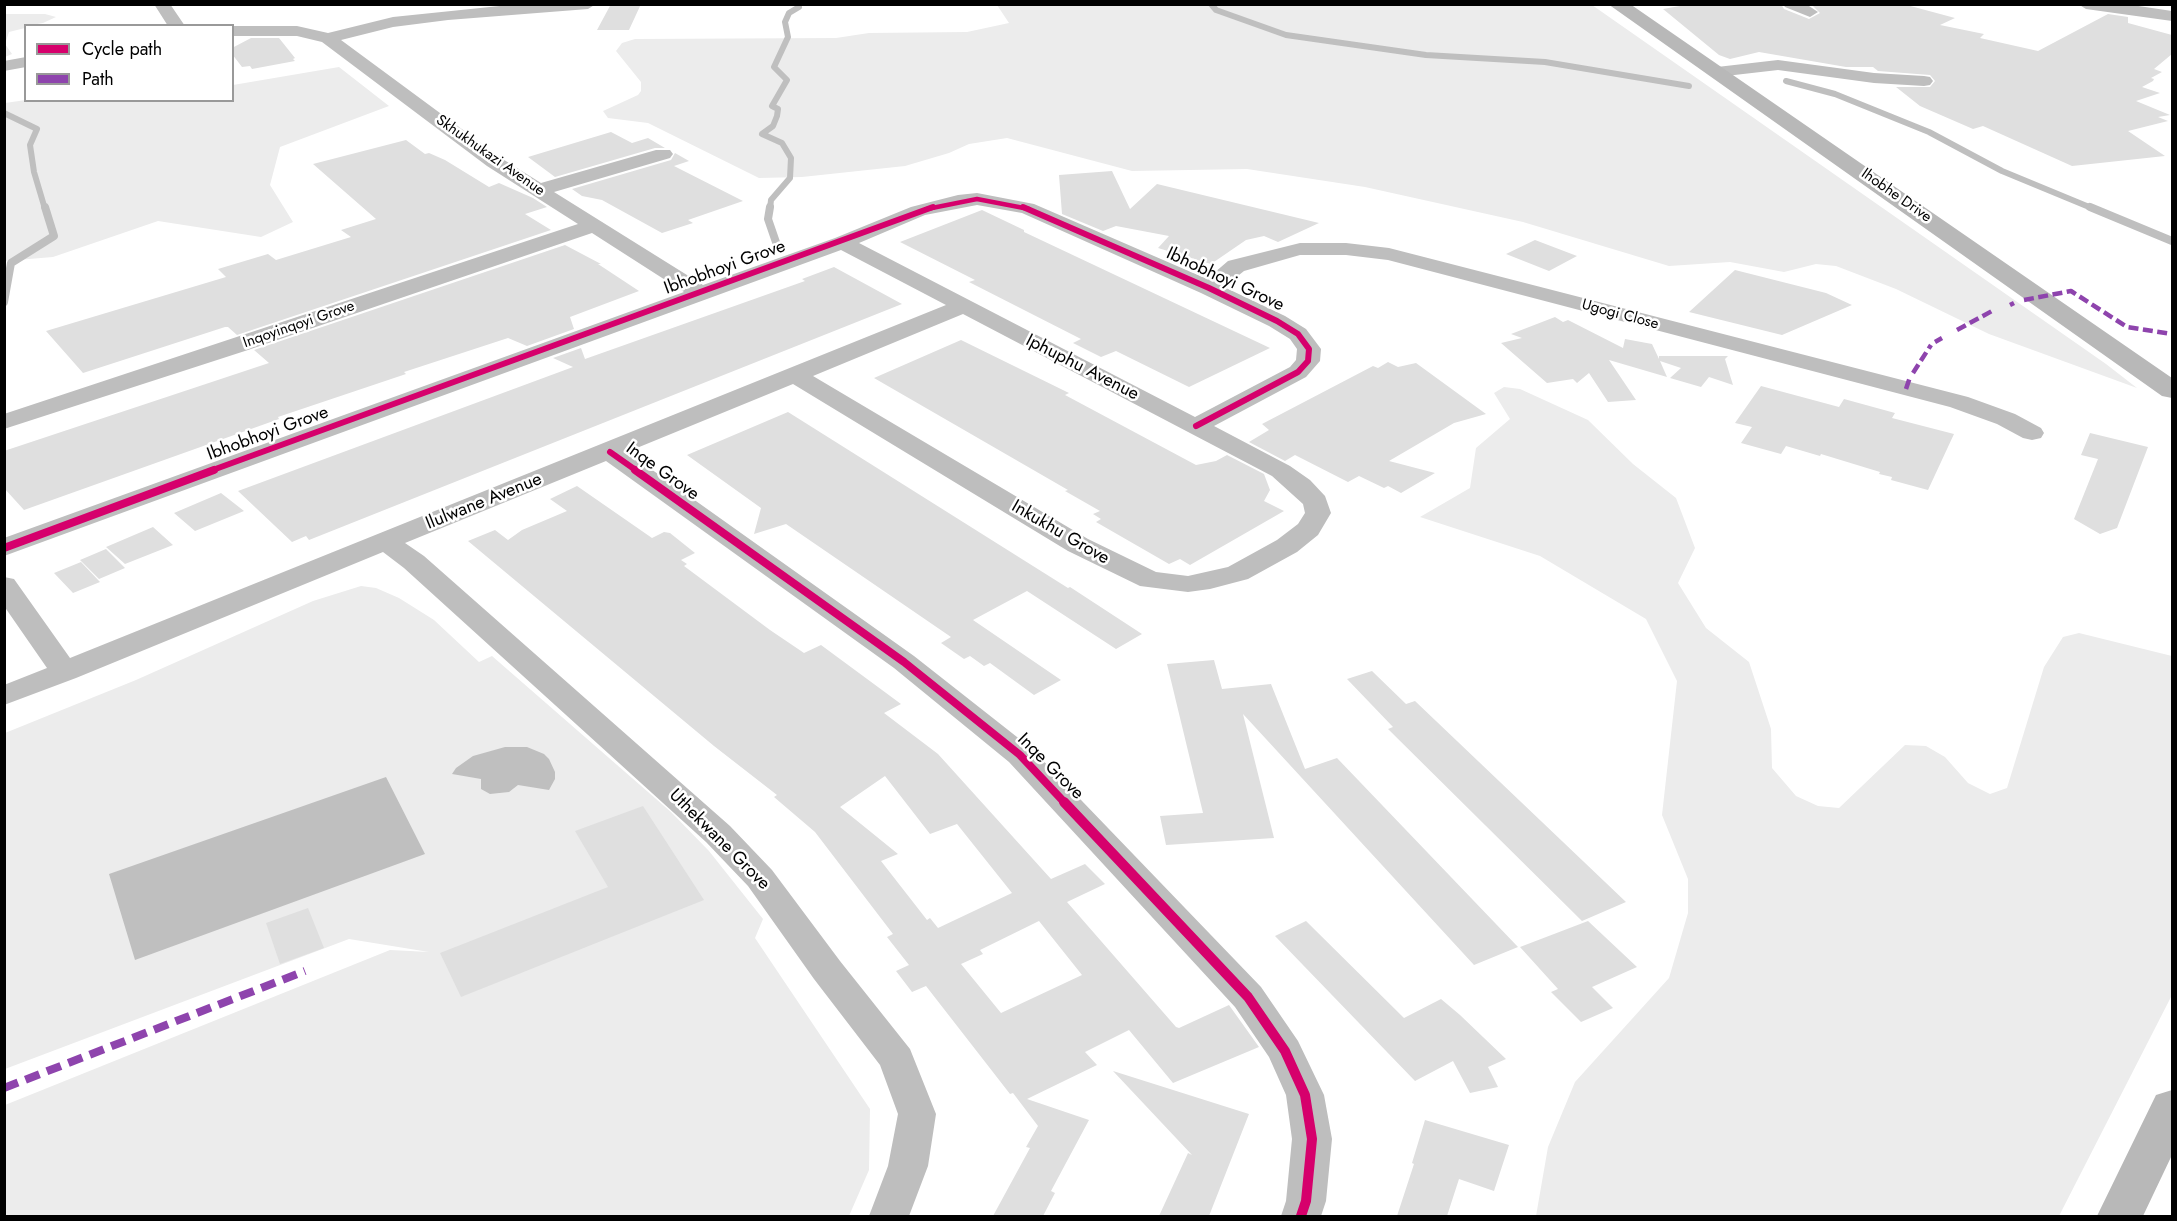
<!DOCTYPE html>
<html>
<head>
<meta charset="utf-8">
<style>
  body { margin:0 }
  #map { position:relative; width:2177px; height:1221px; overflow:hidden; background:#fff; font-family:Jost,sans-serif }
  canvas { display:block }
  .frame { position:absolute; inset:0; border:6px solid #000; pointer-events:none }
  .legend { position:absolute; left:24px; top:24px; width:210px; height:78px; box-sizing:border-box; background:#fff; border:2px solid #999; margin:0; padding:8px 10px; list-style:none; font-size:18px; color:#000 }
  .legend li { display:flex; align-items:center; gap:12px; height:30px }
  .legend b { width:30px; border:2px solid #999 }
</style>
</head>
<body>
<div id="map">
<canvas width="2177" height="1221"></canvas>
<div class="frame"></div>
<ul class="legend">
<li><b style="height:8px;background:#d6006c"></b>Cycle path</li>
<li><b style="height:8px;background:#8e44ad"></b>Path</li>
</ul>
</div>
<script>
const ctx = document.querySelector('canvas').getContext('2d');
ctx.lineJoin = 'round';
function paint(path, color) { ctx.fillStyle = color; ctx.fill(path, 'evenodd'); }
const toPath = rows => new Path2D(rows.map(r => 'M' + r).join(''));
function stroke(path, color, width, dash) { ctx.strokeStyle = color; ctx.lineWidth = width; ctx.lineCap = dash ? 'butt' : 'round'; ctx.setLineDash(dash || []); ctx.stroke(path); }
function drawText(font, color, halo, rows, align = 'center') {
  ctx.font = font + ' Jost,sans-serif'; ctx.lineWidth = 5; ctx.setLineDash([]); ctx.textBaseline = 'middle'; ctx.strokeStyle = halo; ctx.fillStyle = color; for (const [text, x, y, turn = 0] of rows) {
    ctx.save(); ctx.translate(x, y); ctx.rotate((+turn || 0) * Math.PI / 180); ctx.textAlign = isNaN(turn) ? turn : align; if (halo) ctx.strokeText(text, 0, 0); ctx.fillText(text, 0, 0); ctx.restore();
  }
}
const green = toPath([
  [997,5,1592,5,2106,364,2137,388,1989,334,1896,289,1836,266,1816,264,1784,272,1730,262,1669,266,1523,222,1365,187,1247,169,1132,171,1007,138,969,144,949,153,905,166,802,177,759,178,648,123,608,118,603,111,638,95,641,91,641,82,616,51,622,43,635,39,836,38,869,33,967,32,1009,23],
  [5,14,45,14,56,17,43,23,26,26,25,28,9,32,5,44,12,54,5,57],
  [339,67,389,106,280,147,270,185,293,222,261,237,158,221,53,257,5,261,5,103,26,100,232,100,233,85],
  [1504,387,1520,389,1588,420,1633,464,1676,498,1695,548,1678,583,1706,628,1749,662,1771,729,1772,768,1796,796,1818,806,1839,808,1905,745,1926,746,1945,757,1968,783,1990,794,2007,788,2044,667,2063,637,2079,633,2172,656,2172,995,2059,1216,1536,1216,1548,1147,1575,1082,1669,978,1688,913,1688,879,1662,815,1677,681,1646,619,1540,556,1420,517,1470,488,1476,448,1510,419,1494,393],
  [361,586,376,588,399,598,434,620,479,662,492,656,671,812,709,851,763,919,755,938,870,1109,869,1170,849,1216,5,1216,5,1105,390,950,429,952,349,939,5,1069,5,733,136,680,313,601]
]);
const water = toPath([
  [505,747,527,747,544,754,549,759,555,772,555,779,549,790,518,785,509,792,490,794,481,789,481,779,452,774,456,768,473,756],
  [386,777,425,854,135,960,109,874]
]);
const streamFar1 = toPath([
  [1211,4,1216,10,1286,35,1426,55,1545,62,1689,86],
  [1786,81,1835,94,1929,132,2002,171,2094,209],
  [4,113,37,129,30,145,34,172,45,209],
  [770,209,771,200,790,178,791,158,782,143,762,134,773,126,777,116,778,109,772,106,787,80,774,67,788,37,785,22,789,13,799,7]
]);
const stream = toPath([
  [770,207,768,219,778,248],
  [2090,207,2172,241],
  [4,302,11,263,54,236,45,207]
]);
const building = toPath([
  [611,4,641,4,629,30,597,30],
  [1691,4,1781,4,1784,9,1809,19,1820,13,1811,4,1903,4,1955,18,1940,25,1984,34,1980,38,2038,51,2108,14,2128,17,2128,23,2172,35,2172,54,2154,69,2162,72,2151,78,2154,79,2153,81,2142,87,2160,93,2136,101,2170,115,2158,117,2168,121,2128,131,2165,156,2072,166,1983,126,1973,129,1920,106,1896,87,1930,87,1935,81,1930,75,1878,71,1873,67,1846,67,1759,52,1730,59,1719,55,1663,9],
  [251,38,279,38,295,58,293,59,295,61,252,69,250,66,242,67,232,54,232,48],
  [611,132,632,143,648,138,665,148,655,148,555,177,528,157],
  [406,140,425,154,429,153,445,160,489,187,499,183,533,198,547,207,525,214,551,230,237,335,228,327,225,327,83,373,46,331,226,277,218,269,268,254,276,260,351,237,341,230,376,219,313,164],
  [675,153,689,161,674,166,743,201,688,220,693,223,662,233,602,200,582,196,572,189,671,160],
  [1112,171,1130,209,1157,184,1319,223,1278,242,1264,236,1246,240,1211,264,1158,248,1169,236,1116,226,1103,231,1062,214,1059,175],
  [982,210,1024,230,1024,232,1270,348,1189,387,1116,351,1101,357,1073,343,1081,339,969,282,975,280,900,242],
  [1535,240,1577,256,1549,271,1506,254],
  [565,245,601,264,598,264,639,291,570,317,574,329,527,346,508,338,404,372,406,374,278,417,279,419,24,510,4,488,4,451,269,363,254,350],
  [834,267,902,304,309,540,306,536,292,542,238,491,573,367,553,358,581,348,585,359,805,281,802,279],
  [1735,270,1826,293,1852,305,1782,335,1689,312],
  [1555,317,1563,322,1568,320,1623,348,1625,339,1652,344,1659,359,1659,356,1728,356,1725,359,1733,385,1709,377,1701,387,1670,378,1681,368,1660,361,1667,377,1609,360,1636,400,1608,402,1589,373,1577,383,1573,379,1547,383,1501,343,1522,338,1511,334],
  [961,340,1069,393,1065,395,1196,465,1216,461,1227,455,1264,474,1270,490,1264,501,1284,511,1190,565,1180,559,1169,564,1096,522,1101,519,1093,514,1100,511,1065,491,1068,490,874,378],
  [1388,362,1398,367,1416,363,1486,414,1454,423,1389,461,1435,473,1401,493,1388,486,1384,488,1359,476,1348,482,1295,455,1285,461,1249,442,1269,430,1262,424,1373,366,1378,368],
  [1761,386,1839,407,1844,399,1895,413,1892,418,1954,434,1928,490,1891,480,1892,477,1879,474,1880,472,1821,454,1820,456,1786,446,1781,454,1741,443,1752,427,1735,423],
  [788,412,1068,588,1070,587,1142,634,1116,649,1027,591,973,620,1061,680,1034,695,990,663,984,666,970,656,964,659,941,643,951,637,786,524,754,534,761,508,687,455],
  [2090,433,2148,447,2117,528,2100,534,2074,519,2098,459,2081,455],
  [577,486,652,538,664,532,670,533,695,553,681,560,687,564,684,566,770,630,804,653,821,645,901,704,884,713,938,754,1051,879,1085,864,1105,884,1067,902,1176,1027,1179,1028,1229,1005,1259,1047,1173,1083,1129,1030,1085,1052,1097,1065,1027,1099,1089,1120,1051,1191,1055,1193,1043,1216,993,1216,1030,1148,1026,1147,1038,1126,1013,1093,1010,1094,926,986,912,992,896,971,909,965,887,937,893,934,815,832,774,797,777,795,714,746,468,541,495,530,508,540,522,530,567,511,550,499],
  [885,776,930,834,957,824,1012,893,938,928,930,918,927,920,881,861,898,854,840,807],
  [1039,921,1082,975,1001,1013,961,964,983,954,980,950],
  [221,493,244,511,195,531,174,513],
  [153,527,173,545,125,564,106,547],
  [106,549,125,568,99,579,80,560],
  [81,562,100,582,73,593,54,573],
  [1214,660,1222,689,1271,684,1305,769,1337,758,1518,947,1474,965,1243,714,1274,838,1166,845,1160,816,1203,813,1167,664],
  [1372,671,1406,704,1415,701,1626,902,1582,921,1388,729,1393,727,1347,679],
  [643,806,704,900,461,997,440,953,608,887,575,831],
  [308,908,324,948,280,964,266,923],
  [1306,921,1404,1018,1441,999,1460,1015,1506,1059,1488,1067,1498,1087,1470,1093,1453,1061,1415,1081,1275,936],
  [1588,921,1637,967,1592,987,1613,1008,1581,1022,1551,992,1558,989,1520,947],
  [1113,1071,1249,1114,1209,1216,1159,1216,1188,1153,1192,1155],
  [1425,1120,1509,1145,1494,1191,1459,1179,1447,1216,1397,1216,1414,1164,1412,1163]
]);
const street = toPath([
  [154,4,170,4,185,26,168,26,154,4],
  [519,4,596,4,588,9,448,20,393,27,341,40,501,158,541,183,656,150,670,150,673,154,670,158,554,192,703,285,835,238,911,207,958,195,977,193,1034,204,1207,279,1228,261,1300,243,1346,243,1389,248,1968,397,2015,414,2041,428,2044,433,2041,438,2032,440,2023,438,1997,424,1950,407,1388,260,1346,255,1300,255,1244,271,1224,287,1285,316,1306,329,1321,349,1320,361,1306,377,1214,426,1290,466,1310,480,1325,496,1331,513,1318,535,1297,552,1248,579,1210,589,1188,592,1140,586,1068,551,793,384,627,452,914,656,1031,748,1261,987,1298,1041,1324,1095,1332,1139,1326,1201,1321,1216,1281,1216,1286,1201,1292,1139,1286,1095,1269,1057,1235,1007,1009,762,894,668,606,461,405,543,424,556,730,826,772,870,840,961,910,1049,936,1114,928,1166,909,1216,869,1216,888,1166,898,1114,880,1065,814,979,748,886,706,842,404,568,383,552,76,678,4,705,4,685,47,668,4,606,4,577,14,579,70,658,946,305,841,250,4,556,4,538,684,292,592,233,248,350,4,429,4,414,578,224,487,166,322,42,297,36,232,36,232,26,297,26,328,33,393,17,519,4],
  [977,205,1022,213,1201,293,1269,326,1290,339,1297,349,1296,360,1290,367,1195,417,859,243,925,215,977,205],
  [963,314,1272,476,1303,504,1305,513,1298,524,1277,540,1228,567,1188,576,1156,572,1088,539,813,376,963,314],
  [1783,4,1806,4,1818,12,1810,17,1785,7,1783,4],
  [2078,4,2125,4,2172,11,2172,21,2086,9,2078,4],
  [26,57,26,67,4,71,4,61,26,57],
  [1778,60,1874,73,1924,76,1930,77,1933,81,1930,85,1924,86,1874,83,1778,70,1717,77,1711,76,1708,72,1711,68,1717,67,1778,60]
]);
const secondary = toPath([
  [1608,4,1630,4,2172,378,2172,398,2162,396,1608,4],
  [2172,1090,2172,1155,2143,1216,2097,1216,2156,1095,2172,1090]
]);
const quietFar1 = toPath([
  [2024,300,2071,291,2127,327,2172,334],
  [2010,305,2014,303],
  [1957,330,1992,311],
  [1935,342,1942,338],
  [1913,373,1931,345],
  [1906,389,1910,377]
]);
const quiet = toPath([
  [4,1088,305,971]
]);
const cyclewayFar3 = toPath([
  [927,209,977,199,1029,209]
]);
const cyclewayFar2 = toPath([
  [1023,207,1209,288,1277,321,1298,334,1309,349,1308,361,1298,372,1196,426],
  [610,452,637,471],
  [210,471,933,207]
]);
const cyclewayFar1 = toPath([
  [635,470,904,662,1020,755,1065,803],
  [4,548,214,470]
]);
const cycleway = toPath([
  [1064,802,1248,997,1285,1051,1305,1095,1312,1139,1306,1201,1301,1216]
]);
const farStreetnames = [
  ["Skhukhukazi Avenue",490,156,35],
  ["Ihobhe Drive",1896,196,35],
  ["Ugogi Close",1620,315,15],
  ["Inqoyinqoyi Grove",299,325,-19]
];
const streetNames = [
  ["Ibhobhoyi Grove",725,268,-20],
  ["Ibhobhoyi Grove",1225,280,25],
  ["Iphuphu Avenue",1082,368,27],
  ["Ibhobhoyi Grove",268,434,-20],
  ["Inqe Grove",662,472,36],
  ["Ilulwane Avenue",484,502,-22],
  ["Inkukhu Grove",1060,533,30],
  ["Inqe Grove",1050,767,45],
  ["Uthekwane Grove",719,840,45]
];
paint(green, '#ececec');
paint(water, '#bfbfbf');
stroke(streamFar1, '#bfbfbf', 6);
stroke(stream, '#bfbfbf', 8);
paint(building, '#dfdfdf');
paint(street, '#bebebe');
paint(secondary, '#b8b8b8');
stroke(quietFar1, '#8e44ad', 4.5, [10, 4.5]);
stroke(quiet, '#8e44ad', 8, [15, 8]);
stroke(cyclewayFar3, '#d6006c', 4.5);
stroke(cyclewayFar2, '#d6006c', 6);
stroke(cyclewayFar1, '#d6006c', 8);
stroke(cycleway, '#d6006c', 10);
drawText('15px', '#000', '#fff', farStreetnames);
drawText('18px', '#000', '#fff', streetNames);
</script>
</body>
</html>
